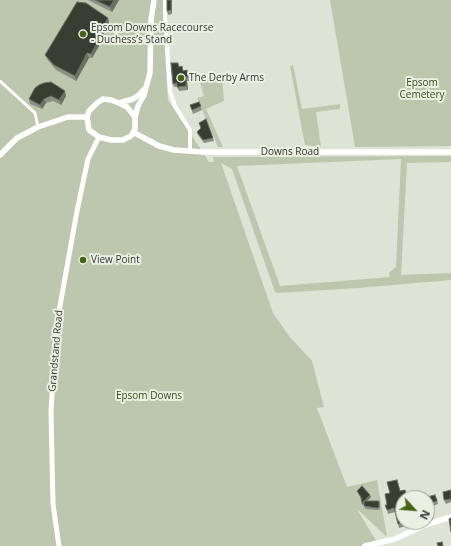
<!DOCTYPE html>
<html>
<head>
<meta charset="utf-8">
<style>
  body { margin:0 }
  #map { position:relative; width:451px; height:546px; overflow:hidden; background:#dde3d5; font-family:"Open Sans",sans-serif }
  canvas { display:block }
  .north { position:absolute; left:395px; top:490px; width:40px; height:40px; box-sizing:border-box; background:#eaf0e2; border:1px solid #a1a69b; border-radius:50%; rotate:116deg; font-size:11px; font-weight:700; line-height:16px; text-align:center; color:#343631 }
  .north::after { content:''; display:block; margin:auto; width:14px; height:18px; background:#466213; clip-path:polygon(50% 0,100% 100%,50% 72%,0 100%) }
</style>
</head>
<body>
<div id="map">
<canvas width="451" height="546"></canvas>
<div class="north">N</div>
</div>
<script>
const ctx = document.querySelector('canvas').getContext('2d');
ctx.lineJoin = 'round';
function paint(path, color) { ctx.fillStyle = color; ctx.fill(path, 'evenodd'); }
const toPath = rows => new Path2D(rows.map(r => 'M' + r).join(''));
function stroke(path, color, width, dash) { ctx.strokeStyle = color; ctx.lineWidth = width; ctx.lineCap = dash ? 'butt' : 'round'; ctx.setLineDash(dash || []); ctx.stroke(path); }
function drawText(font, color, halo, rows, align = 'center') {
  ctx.font = font + ' "Open Sans",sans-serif'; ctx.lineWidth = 4; ctx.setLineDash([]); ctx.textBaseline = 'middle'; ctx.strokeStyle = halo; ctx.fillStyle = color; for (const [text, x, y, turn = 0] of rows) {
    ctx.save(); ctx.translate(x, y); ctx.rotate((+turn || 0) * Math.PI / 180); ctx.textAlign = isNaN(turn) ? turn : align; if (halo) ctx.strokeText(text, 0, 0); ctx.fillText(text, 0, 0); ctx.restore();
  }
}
const green = toPath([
  [0,0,168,0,164,38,168,100,209,162,214,162,213,157,451,156,451,162,407,163,401,275,451,273,451,280,358,288,277,293,275,292,232,169,221,163,273,313,289,336,312,361,324,407,317,408,347,487,377,480,387,537,357,509,379,546,0,546],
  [401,159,396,267,389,273,390,277,280,286,237,166],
  [330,0,451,0,451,146,355,147],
  [293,65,302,109,340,104,340,109,316,112,321,147,305,145,290,66],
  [218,74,222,76,224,101,206,109,223,147,218,147,197,98,204,96,199,79,213,78,213,75]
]);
const pedestrian = toPath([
  [0,81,35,113,38,127]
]);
const minor = toPath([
  [165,0,165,16,170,91,175,106,190,130,190,151]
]);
const tertiary = toPath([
  [59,546,53,504,51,412,56,328,77,211,88,159,99,137]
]);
const secondary = toPath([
  [103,99,111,100,119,103,127,107,135,117,135,129,131,136,123,140,111,140,99,137,89,130,87,117,89,111,97,103,103,99],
  [119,103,133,99,140,94,146,87],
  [135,117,138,106,144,95,150,73,151,20,154,0],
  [133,132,159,146,174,150,202,152,451,152],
  [0,155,17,138,38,127,68,117,87,117],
  [365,546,395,539,425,525,451,517]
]);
const wall = toPath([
  [88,0,119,0,112,12],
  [172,0,172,14,168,15,167,11],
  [108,18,109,23,99,43,99,46,92,58,89,58,76,81,56,70,47,59,45,55],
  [180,67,184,71,187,70,188,74,189,81,187,81,188,90,179,91,177,87,174,87,173,84],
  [35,88,66,96,61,105,53,101,46,103,42,109,30,104,29,99],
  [199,102,202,110,193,114,190,105],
  [206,119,214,141,204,143,198,135,197,132,201,128],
  [397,480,400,491,405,490,407,498,403,498,403,522,413,522,414,524,399,528,395,512,388,514,387,510,390,493],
  [451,490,451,502,446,504,444,500],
  [357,491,371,497,367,501,379,501,380,503,380,509,378,510,365,509,364,503,362,505,361,499],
  [427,498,437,498,438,504,427,508]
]);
const shadedWall = toPath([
  [114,0,119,0,112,12,110,7],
  [171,0,172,0,172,14,171,10],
  [108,18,109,23,99,43,99,46,92,58,91,54,96,39],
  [87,53,89,58,76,81,75,76],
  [186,77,187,81,188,90,186,86],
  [65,91,66,96,61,105,59,100],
  [44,99,46,103,42,109,40,105],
  [370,495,371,497,362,505,362,503]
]);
const building = toPath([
  [95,0,114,0,110,7,95,0],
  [167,0,171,0,171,10,167,11,167,0],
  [77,2,86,3,108,18,96,39,98,41,91,54,87,53,75,76,54,65,45,55,77,2],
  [171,63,178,63,179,67,182,66,183,71,187,70,188,77,186,77,186,86,177,87,177,83,173,84,171,63],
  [51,82,65,91,59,100,51,96,44,99,40,105,29,99,35,88,39,85,44,83,51,82],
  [199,102,201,106,192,110,190,105,199,102],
  [206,119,213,138,203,140,197,132,201,128,199,123,206,119],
  [397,480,400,491,405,490,407,498,403,498,403,522,408,522,398,524,394,508,387,510,385,505,387,505,385,494,390,493,387,482,397,480],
  [362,486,370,495,362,503,361,497,357,491,362,486],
  [451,490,451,499,444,500,443,492,451,490],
  [435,495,437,501,427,504,427,498,423,498,435,495],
  [364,501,379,501,379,507,377,508,364,506,364,501],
  [451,518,451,532,449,519,451,518],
  [442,542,443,546,438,546,437,543,442,542]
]);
const markers = [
  [83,34,4,"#466213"],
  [181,78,4,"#466213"],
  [83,260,4,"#466213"]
];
const poiNames = [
  ["Epsom Downs Racecourse",91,28],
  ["- Duchess’s Stand",91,40],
  ["The Derby Arms",189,78],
  ["View Point",91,260]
];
const parkNames = [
  ["Epsom",422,83],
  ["Cemetery",422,95],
  ["Epsom Downs",149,396]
];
const streetNames = [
  ["Downs Road",290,152],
  ["Grandstand Road",56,351,-85]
];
paint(green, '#bcc7ae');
stroke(pedestrian, '#fff', 3);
stroke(minor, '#fff', 4);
stroke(tertiary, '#fff', 5);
stroke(secondary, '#fff', 5.5);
paint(wall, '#8b9084');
paint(shadedWall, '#6a7064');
paint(building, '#393e33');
stroke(building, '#6a7064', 1);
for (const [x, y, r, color] of markers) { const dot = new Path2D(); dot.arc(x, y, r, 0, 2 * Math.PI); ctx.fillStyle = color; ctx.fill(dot); stroke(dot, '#eaf0e2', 1.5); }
drawText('10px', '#343631', '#eaf0e2', poiNames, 'left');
drawText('10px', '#374b18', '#eaf0e2', parkNames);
drawText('10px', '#343631', '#eaf0e2', streetNames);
</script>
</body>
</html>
